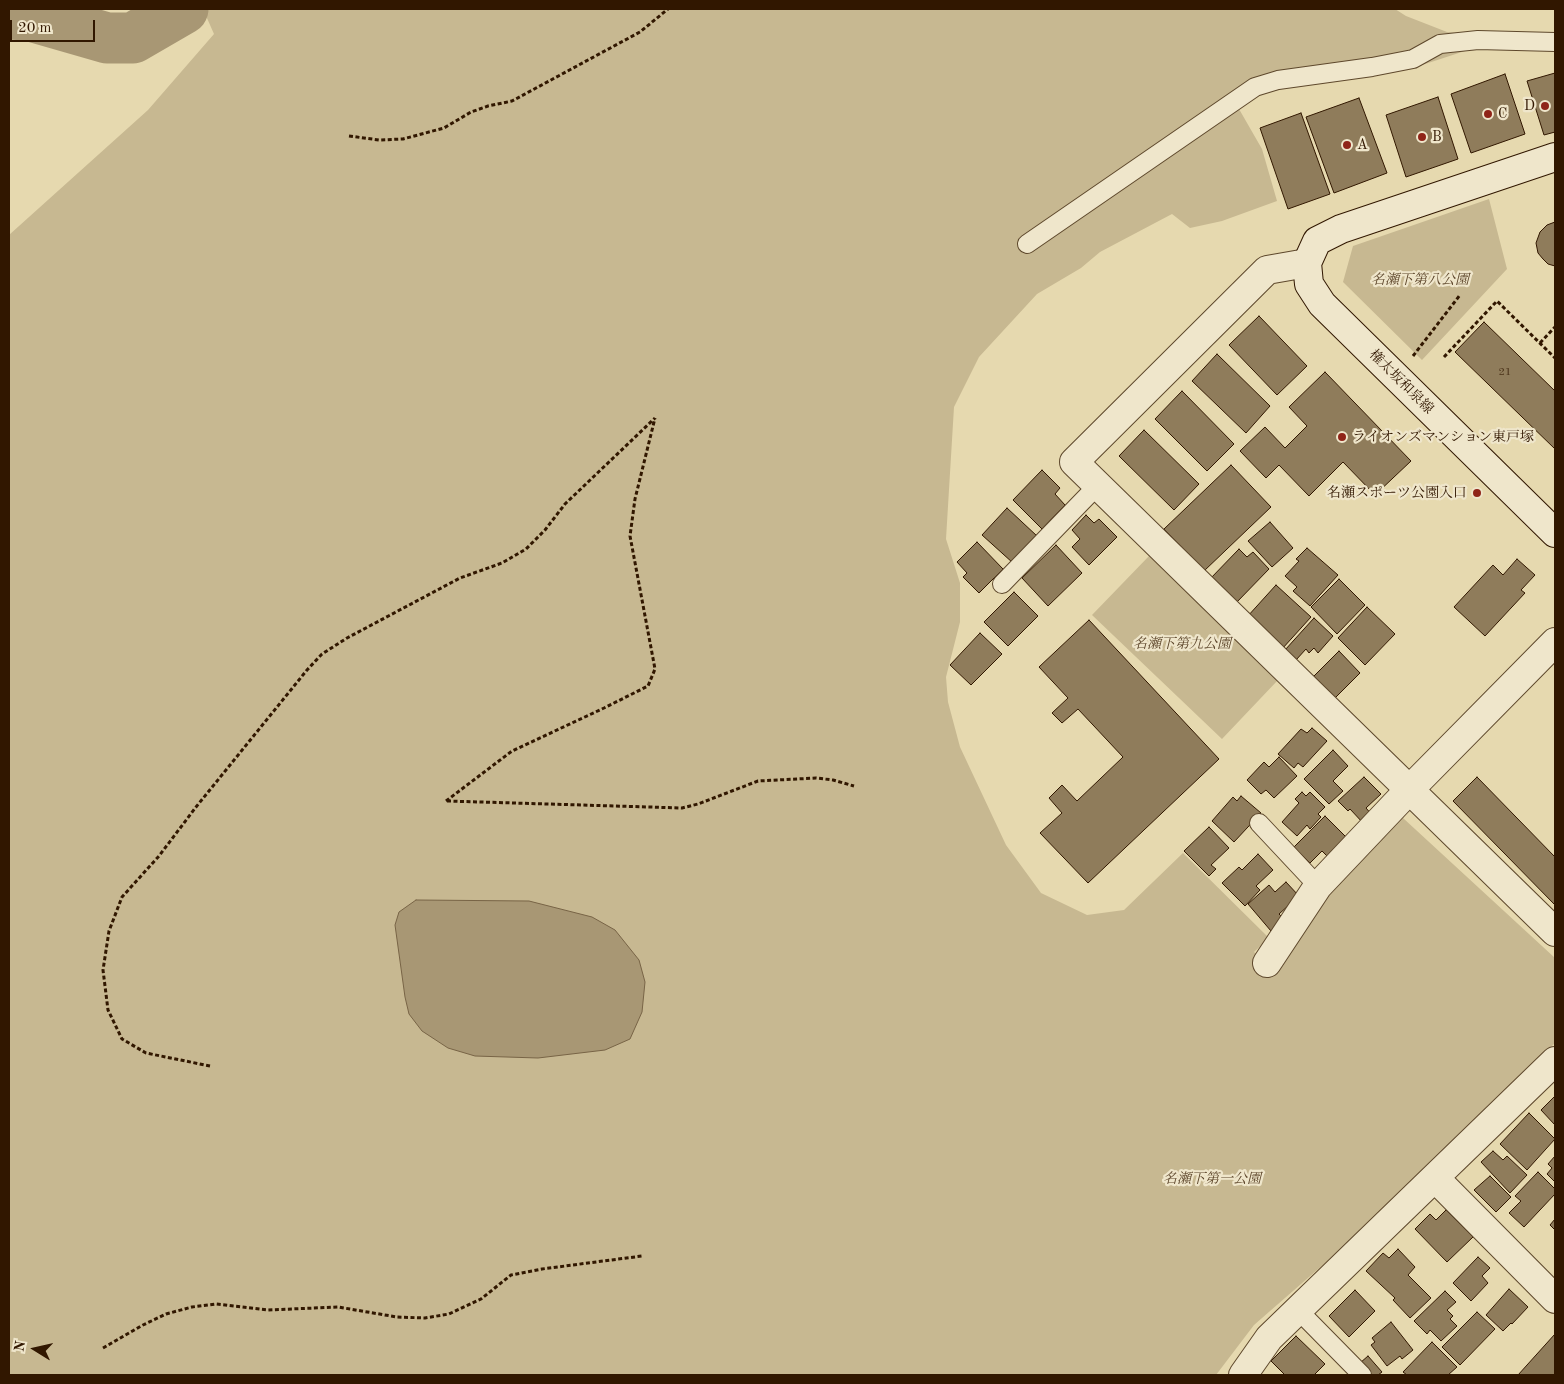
<!DOCTYPE html>
<html>
<head>
<meta charset="utf-8">
<style>
  body { margin:0 }
  #map { position:relative; width:1564px; height:1384px; overflow:hidden; background:#e6d9af; font-family:"Old Standard TT",serif }
  canvas { display:block }
  .frame { position:absolute; inset:0; border:10px solid #311700; pointer-events:none }
  .north { position:absolute; left:10px; top:1324px; width:50px; height:50px; -webkit-text-stroke:4px #efe6cb; paint-order:stroke; rotate:280deg; font-size:14px; font-weight:700; line-height:20px; text-align:center; color:#311700 }
  .north::after { content:''; display:block; margin:auto; width:18px; height:22px; background:#311700; clip-path:polygon(50% 0,100% 100%,50% 72%,0 100%) }
  .scale { position:absolute; left:10px; top:20px; width:85px; height:22px; box-sizing:border-box; border:2px solid #311700; border-top:0; padding-left:6px; font-size:15px; line-height:18px; white-space:nowrap; color:#311700; -webkit-text-stroke:4px #efe6cb; paint-order:stroke }
</style>
</head>
<body>
<div id="map">
<canvas width="1564" height="1384"></canvas>
<div class="frame"></div>
<div class="north">N</div>
<div class="scale">20 m</div>
</div>
<script>
const ctx = document.querySelector('canvas').getContext('2d');
ctx.lineJoin = 'round';
function paint(path, color) { ctx.fillStyle = color; ctx.fill(path, 'evenodd'); }
const toPath = rows => new Path2D(rows.map(r => 'M' + r).join(''));
function stroke(path, color, width, dash) { ctx.strokeStyle = color; ctx.lineWidth = width; ctx.lineCap = dash ? 'butt' : 'round'; ctx.setLineDash(dash || []); ctx.stroke(path); }
function drawText(font, color, halo, rows, align = 'center') {
  ctx.font = font + ' "Old Standard TT","Noto Serif JP",serif'; ctx.lineWidth = 4.5; ctx.setLineDash([]); ctx.textBaseline = 'middle'; ctx.strokeStyle = halo; ctx.fillStyle = color; for (const [text, x, y, turn = 0] of rows) {
    ctx.save(); ctx.translate(x, y); ctx.rotate((+turn || 0) * Math.PI / 180); ctx.textAlign = isNaN(turn) ? turn : align; if (halo) ctx.strokeText(text, 0, 0); ctx.fillText(text, 0, 0); ctx.restore();
  }
}
const green = toPath([
  [203,9,1395,9,1406,16,1447,32,1495,36,1555,50,1471,49,1419,66,1272,87,1239,109,1262,149,1277,201,1222,221,1190,228,1172,214,1100,252,1081,268,1037,294,979,357,954,407,946,539,960,583,960,622,946,677,948,702,960,747,1006,845,1041,893,1087,915,1124,910,1183,853,1269,938,1254,952,1273,968,1336,886,1403,818,1555,958,1555,1043,1387,1209,1254,1325,1216,1375,9,1375,9,235,148,110,214,34],
  [1489,199,1507,269,1422,360,1343,282,1353,246],
  [1149,556,1278,680,1222,739,1092,615]
]);
const water = toPath([
  [416,900,529,901,592,917,615,930,639,960,645,982,642,1012,630,1039,605,1050,538,1058,475,1056,448,1048,422,1031,409,1014,405,997,395,925,399,912,416,900]
]);
const river = toPath([
  [9,14,27,15,107,38,133,38,183,9]
]);
const building = toPath([
  [1555,73,1555,132,1544,135,1527,81,1555,73],
  [1505,74,1525,134,1471,153,1451,94,1505,74],
  [1438,97,1458,159,1406,177,1386,115,1438,97],
  [1359,98,1387,173,1334,193,1306,117,1359,98],
  [1301,113,1330,194,1288,209,1260,128,1301,113],
  [1555,222,1555,266,1548,264,1543,259,1538,253,1536,243,1540,232,1547,225,1555,222],
  [1259,316,1307,366,1277,395,1229,345,1259,316],
  [1484,322,1555,391,1555,449,1455,352,1484,322],
  [1217,354,1270,406,1246,433,1192,381,1217,354],
  [1325,372,1411,461,1375,495,1343,462,1309,496,1279,465,1266,478,1240,451,1265,427,1285,448,1307,426,1289,407,1325,372],
  [1182,391,1234,444,1207,471,1155,419,1182,391],
  [1144,430,1199,484,1174,510,1119,456,1144,430],
  [1231,465,1271,507,1204,571,1164,529,1231,465],
  [1042,470,1060,488,1055,494,1065,505,1042,529,1013,500,1042,470],
  [1007,508,1037,536,1013,563,982,535,1007,508],
  [1086,515,1094,523,1099,519,1117,537,1089,565,1072,547,1080,539,1072,530,1086,515],
  [1270,522,1293,548,1272,567,1248,541,1270,522],
  [977,542,1003,569,979,593,963,577,967,573,957,562,977,542],
  [1056,545,1082,573,1048,606,1022,578,1056,545],
  [1307,548,1338,575,1310,606,1293,591,1297,587,1285,576,1299,561,1296,559,1307,548],
  [1239,549,1247,557,1253,552,1269,569,1235,604,1210,579,1239,549],
  [1517,559,1535,575,1521,590,1525,593,1485,636,1454,607,1493,565,1503,575,1517,559],
  [1339,579,1365,605,1337,634,1311,607,1339,579],
  [1276,585,1311,617,1282,649,1247,617,1276,585],
  [1014,592,1038,616,1008,646,984,622,1014,592],
  [1367,607,1395,634,1365,665,1338,638,1367,607],
  [1314,618,1333,636,1318,653,1314,648,1309,653,1306,649,1296,660,1285,650,1314,618],
  [1089,620,1219,759,1088,883,1040,833,1062,813,1049,798,1062,785,1077,801,1123,757,1078,709,1062,723,1052,713,1068,698,1039,667,1089,620],
  [980,633,1002,654,971,685,950,665,980,633],
  [1339,651,1360,673,1333,700,1312,678,1339,651],
  [1312,728,1327,741,1303,767,1298,763,1294,768,1278,754,1301,729,1307,733,1312,728],
  [1333,750,1348,766,1333,781,1343,791,1329,804,1304,779,1333,750],
  [1279,757,1297,776,1274,798,1266,790,1261,794,1247,780,1264,762,1269,767,1279,757],
  [1364,777,1381,794,1366,808,1373,816,1364,824,1350,809,1348,811,1338,801,1364,777],
  [1477,777,1555,857,1555,905,1453,801,1477,777],
  [1302,792,1306,796,1310,792,1325,807,1318,814,1321,817,1310,829,1307,825,1297,836,1282,822,1299,803,1295,799,1302,792],
  [1241,796,1261,813,1234,842,1212,821,1233,797,1237,801,1241,796],
  [1325,816,1347,838,1328,857,1322,851,1310,863,1294,847,1325,816],
  [1209,827,1229,848,1211,865,1216,869,1209,876,1184,851,1209,827],
  [1258,854,1273,870,1256,886,1260,890,1245,906,1222,883,1239,867,1242,870,1258,854],
  [1286,882,1299,896,1279,914,1284,919,1271,931,1248,904,1269,885,1275,892,1286,882],
  [1555,1096,1555,1125,1541,1110,1555,1096],
  [1529,1113,1555,1139,1527,1170,1500,1144,1529,1113],
  [1493,1151,1503,1160,1507,1156,1527,1175,1510,1193,1481,1162,1493,1151],
  [1555,1156,1555,1182,1547,1174,1552,1168,1548,1164,1555,1156],
  [1538,1172,1555,1189,1555,1194,1524,1227,1509,1213,1521,1201,1515,1196,1538,1172],
  [1490,1176,1511,1197,1496,1212,1474,1190,1490,1176],
  [1446,1210,1473,1237,1447,1262,1415,1229,1430,1214,1436,1220,1446,1210],
  [1555,1219,1555,1230,1550,1225,1555,1219],
  [1398,1249,1415,1267,1408,1275,1431,1298,1410,1318,1393,1300,1395,1298,1366,1271,1383,1253,1389,1258,1398,1249],
  [1478,1257,1490,1268,1482,1276,1488,1283,1471,1301,1453,1283,1478,1257],
  [1509,1289,1528,1307,1512,1324,1511,1323,1503,1331,1486,1315,1509,1289],
  [1355,1290,1375,1311,1349,1337,1329,1316,1355,1290],
  [1445,1291,1456,1302,1447,1310,1453,1316,1450,1319,1457,1326,1441,1341,1430,1330,1427,1334,1414,1321,1445,1291],
  [1477,1312,1495,1329,1460,1365,1442,1347,1477,1312],
  [1391,1322,1413,1350,1402,1359,1400,1356,1387,1366,1371,1345,1375,1342,1372,1338,1391,1322],
  [1555,1334,1555,1375,1518,1375,1555,1334],
  [1296,1336,1325,1364,1314,1375,1285,1375,1271,1361,1296,1336],
  [1432,1342,1457,1367,1448,1375,1407,1375,1403,1372,1432,1342],
  [1368,1356,1382,1372,1378,1375,1370,1375,1360,1363,1368,1356]
]);
const path = toPath([
  [349,136,379,140,403,139,444,128,471,112,488,106,512,101,640,32,668,9],
  [1540,343,1555,327],
  [1413,356,1460,295],
  [1444,357,1497,301,1555,358],
  [446,801,512,751,604,708,648,686,655,669,630,536,635,499,655,418],
  [447,801,682,808,698,804,758,781,816,778,833,780,854,786],
  [210,1066,146,1053,122,1039,108,1010,103,970,109,931,122,897,159,856,196,807,307,670,322,654,347,638,460,578,502,563,526,549,545,530,565,504,655,418],
  [103,1348,143,1325,166,1314,192,1307,216,1304,268,1310,338,1307,397,1317,425,1318,449,1314,481,1299,511,1275,542,1269,642,1256]
]);
const lane = toPath([
  [1027,244,1255,87,1278,80,1372,67,1413,59,1440,44,1478,40,1555,42],
  [1002,584,1098,485],
  [1259,823,1318,886],
  [1298,1310,1362,1375]
]);
const street = toPath([
  [1307,263,1267,270,1074,462,1555,932],
  [1267,963,1318,886,1410,789,1555,642],
  [1435,1178,1555,1299],
  [1243,1375,1269,1338,1555,1061]
]);
const secondary = toPath([
  [1555,157,1341,229,1317,241,1307,263,1309,284,1322,304,1555,533]
]);
const markers = [
  [1545,106,5,"#8f2418"],
  [1488,114,5,"#8f2418"],
  [1422,137,5,"#8f2418"],
  [1347,145,5,"#8f2418"],
  [1342,437,5,"#8f2418"],
  [1477,493,5,"#8f2418"]
];
const numberNames = [
  ["21",1505,372]
];
const poiNames = [
  ["D",1535,106,"right"],
  ["C",1498,114],
  ["B",1432,137],
  ["A",1357,145],
  ["ライオンズマンション東戸塚",1352,437],
  ["名瀬スポーツ公園入口",1467,493,"right"]
];
const parkNames = [
  ["名瀬下第八公園",1420,280],
  ["名瀬下第九公園",1182,644],
  ["名瀬下第一公園",1212,1179]
];
const streetNames = [
  ["権太坂和泉線",1401,382,45]
];
paint(green, '#c7b891');
paint(water, '#a89774');
stroke(water, '#786446', 1);
stroke(river, '#a89774', 51);
paint(building, '#8f7c5b');
stroke(building, '#311700', 1);
stroke(lane, '#5e482c', 20);
stroke(street, '#5e482c', 30);
stroke(secondary, '#311700', 30);
stroke(path, '#311700', 3, [4, 2.5]);
stroke(lane, '#efe6cb', 18);
stroke(street, '#efe6cb', 28);
stroke(secondary, '#efe6cb', 28);
for (const [x, y, r, color] of markers) { const dot = new Path2D(); dot.arc(x, y, r, 0, 2 * Math.PI); ctx.fillStyle = color; ctx.fill(dot); stroke(dot, '#efe6cb', 2); }
drawText('11px', '#483017', null, numberNames);
drawText('14px', '#311700', '#efe6cb', poiNames, 'left');
drawText('italic 14px', '#5e472c', '#efe6cb', parkNames);
drawText('14px', '#311700', '#efe6cb', streetNames);
</script>
</body>
</html>
